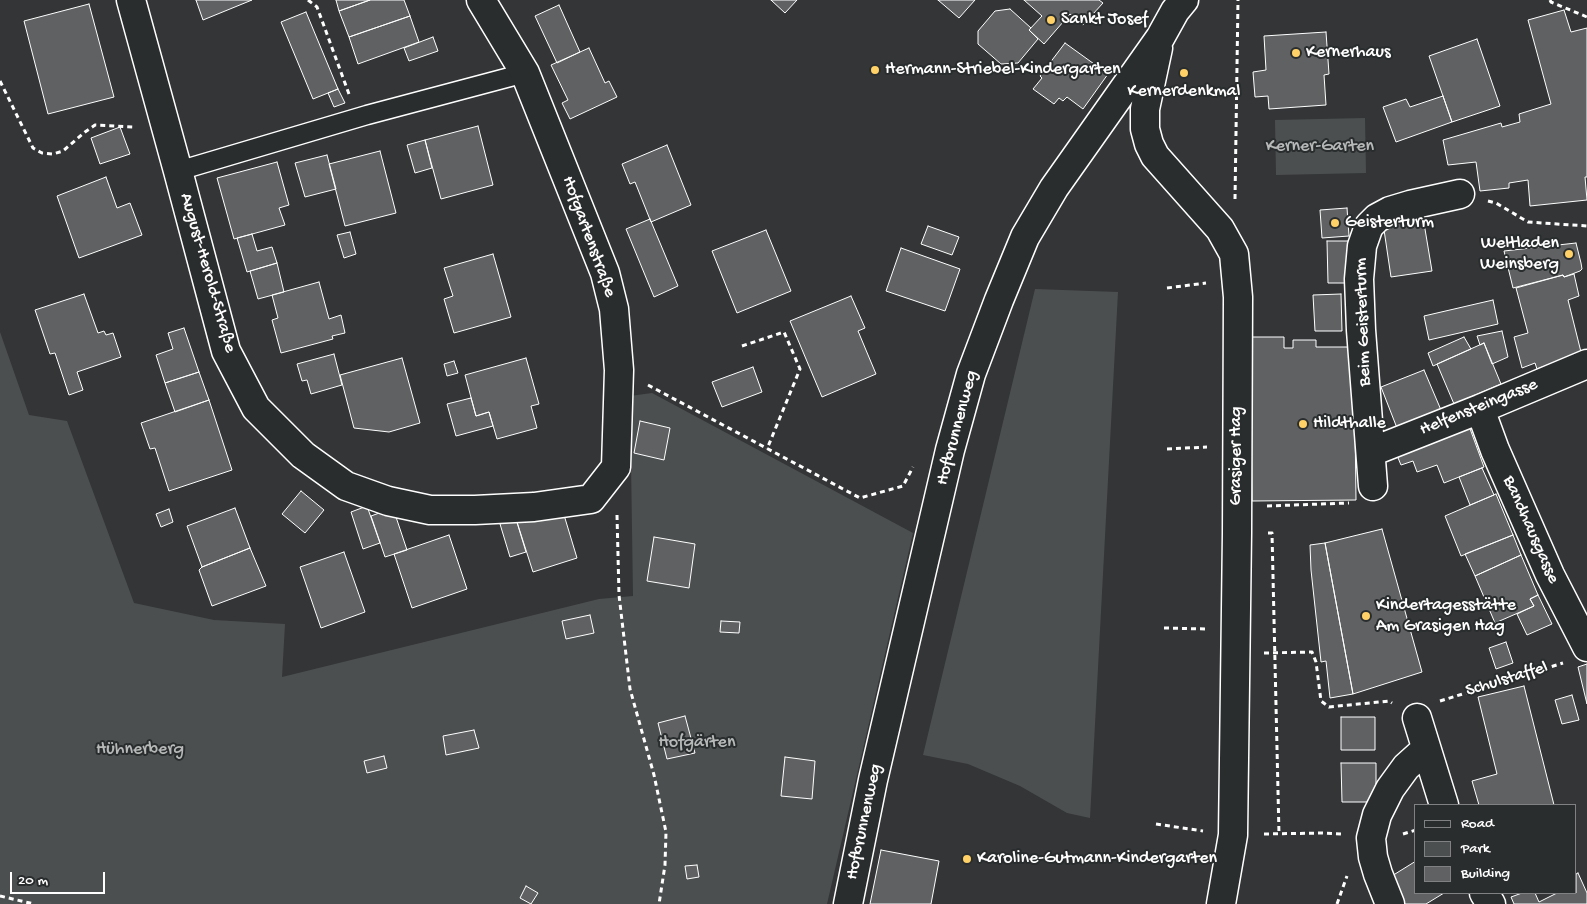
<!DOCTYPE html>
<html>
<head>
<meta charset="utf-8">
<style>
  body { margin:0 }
  #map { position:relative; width:1587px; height:904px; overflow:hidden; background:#333536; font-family:"Gochi Hand",sans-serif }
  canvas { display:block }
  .legend { position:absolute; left:1414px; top:804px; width:162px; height:90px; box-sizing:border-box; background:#2a2d2e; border:1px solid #7f8182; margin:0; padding:6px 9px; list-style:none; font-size:15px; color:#fff }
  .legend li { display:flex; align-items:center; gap:10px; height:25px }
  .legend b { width:25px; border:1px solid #7f8182 }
  .scale { position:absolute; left:10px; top:872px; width:95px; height:22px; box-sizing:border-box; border:2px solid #fff; border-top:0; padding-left:6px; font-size:15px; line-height:18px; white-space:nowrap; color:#fff; -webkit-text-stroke:4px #2a2d2e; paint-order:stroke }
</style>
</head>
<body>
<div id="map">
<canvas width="1587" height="904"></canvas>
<ul class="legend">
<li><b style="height:6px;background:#2a2d2e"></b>Road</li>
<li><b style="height:14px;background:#4c4f50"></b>Park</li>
<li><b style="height:14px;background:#5f6162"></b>Building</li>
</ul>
<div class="scale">20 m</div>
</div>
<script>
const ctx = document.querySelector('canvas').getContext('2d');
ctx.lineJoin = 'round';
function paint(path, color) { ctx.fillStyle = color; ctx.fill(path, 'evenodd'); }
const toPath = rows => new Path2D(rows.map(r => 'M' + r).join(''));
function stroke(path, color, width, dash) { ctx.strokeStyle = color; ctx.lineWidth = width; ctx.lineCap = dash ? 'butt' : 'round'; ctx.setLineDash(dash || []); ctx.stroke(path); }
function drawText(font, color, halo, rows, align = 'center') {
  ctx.font = font + ' "Gochi Hand",sans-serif'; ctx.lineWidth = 4; ctx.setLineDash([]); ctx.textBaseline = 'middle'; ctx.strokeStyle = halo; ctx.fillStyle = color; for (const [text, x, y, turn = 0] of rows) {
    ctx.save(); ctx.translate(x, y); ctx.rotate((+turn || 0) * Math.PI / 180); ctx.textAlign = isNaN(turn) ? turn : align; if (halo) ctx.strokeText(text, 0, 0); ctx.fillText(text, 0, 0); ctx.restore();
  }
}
const green = toPath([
  [1365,118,1366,173,1276,175,1275,120],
  [1035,289,1118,292,1090,818,1067,813,1020,786,968,764,923,755],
  [0,332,29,415,67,421,134,603,214,620,285,624,282,677,599,599,633,596,630,396,652,393,913,533,827,904,0,904]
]);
const building = toPath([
  [196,0,252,0,203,20,196,0],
  [336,0,370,0,339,11,336,0],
  [370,0,404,0,410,16,349,37,339,11,370,0],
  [771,0,797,0,785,13,771,0],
  [938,0,975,0,959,18,938,0],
  [1024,0,1099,0,1103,3,1083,25,1070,14,1044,44,1029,30,1042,16,1024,0],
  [89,4,114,97,48,114,24,21,89,4],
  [559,5,580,52,557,63,535,16,559,5],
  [1010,9,1031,28,1029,30,1038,39,1018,63,1001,64,978,44,978,31,995,11,1010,9],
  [1564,10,1571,32,1587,28,1587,177,1585,177,1587,200,1530,206,1528,180,1509,183,1509,188,1480,191,1476,162,1448,165,1443,140,1501,123,1502,127,1520,122,1519,114,1551,104,1528,20,1564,10],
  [306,12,338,89,313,99,281,22,306,12],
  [410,16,419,42,358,64,349,37,410,16],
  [1326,32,1329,74,1324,75,1326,105,1269,109,1268,96,1255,97,1253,72,1266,70,1264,36,1326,32],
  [433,37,438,51,409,61,404,48,433,37],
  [1477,39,1500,106,1452,122,1429,56,1477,39],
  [1065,43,1108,74,1083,109,1067,97,1063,101,1059,98,1054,104,1033,89,1042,78,1040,76,1065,43],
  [589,48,605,83,609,81,617,97,570,119,562,103,568,100,551,65,589,48],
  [338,89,345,103,334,107,328,93,338,89],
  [1443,96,1452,122,1396,142,1383,107,1406,99,1410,107,1443,96],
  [478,126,493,185,441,199,425,140,478,126],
  [120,127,130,154,100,164,91,138,120,127],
  [425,140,432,168,415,173,407,145,425,140],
  [667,145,691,205,651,222,635,182,630,184,622,164,667,145],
  [380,151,396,213,345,226,329,164,380,151],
  [327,155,336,189,305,197,295,163,327,155],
  [277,162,289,205,279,208,285,225,234,239,217,178,277,162],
  [106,177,117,208,130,203,142,235,79,258,57,196,106,177],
  [1347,208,1349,236,1322,238,1320,210,1347,208],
  [1423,217,1432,271,1391,277,1383,223,1423,217],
  [650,219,678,286,654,297,626,229,650,219],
  [928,226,959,237,952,255,921,244,928,226],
  [766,230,791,291,737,313,712,251,766,230],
  [350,232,356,254,344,258,337,235,350,232],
  [252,234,257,251,272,247,277,263,247,272,237,238,252,234],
  [1327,241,1351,241,1351,283,1328,283,1327,241],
  [1576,243,1581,263,1582,269,1580,271,1564,277,1563,275,1513,288,1504,251,1576,243],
  [901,248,960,269,945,311,886,291,901,248],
  [493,254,511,317,454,333,444,299,453,296,444,268,493,254],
  [277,263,284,292,258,299,250,271,277,263],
  [1574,274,1579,296,1568,300,1581,352,1537,369,1535,363,1522,368,1514,337,1528,333,1516,288,1563,275,1564,277,1574,274],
  [319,282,329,319,341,315,345,333,332,336,333,339,281,353,272,320,278,318,272,295,319,282],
  [84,294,98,333,104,331,106,335,113,333,121,357,77,372,83,390,69,395,55,353,50,354,35,310,84,294],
  [1341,294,1342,331,1315,331,1313,295,1341,294],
  [851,296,865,328,858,331,876,374,822,397,790,321,851,296],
  [1493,300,1498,324,1429,340,1424,316,1493,300],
  [184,328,199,372,165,383,156,355,173,349,168,333,184,328],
  [1502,331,1508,357,1492,364,1484,343,1480,345,1477,336,1502,331],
  [1250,337,1284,337,1284,348,1293,348,1293,340,1316,340,1316,347,1354,347,1356,500,1252,501,1250,337],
  [1464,337,1471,349,1433,366,1428,353,1464,337],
  [1484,343,1501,384,1454,404,1437,364,1484,343],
  [334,354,342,385,311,394,307,380,302,381,297,364,334,354],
  [402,358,420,423,389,432,354,428,340,375,402,358],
  [526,358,539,404,531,406,537,428,497,439,489,412,476,416,465,375,526,358],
  [454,361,458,373,447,376,444,364,454,361],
  [753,367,762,392,722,407,712,382,753,367],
  [1424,370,1441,410,1397,428,1381,387,1424,370],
  [199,372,209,400,175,412,165,383,199,372],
  [471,398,476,416,489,412,493,426,456,436,447,404,471,398],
  [209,400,232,470,169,491,155,448,150,449,141,423,209,400],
  [640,421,670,428,664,460,634,453,640,421],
  [1469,426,1484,467,1444,483,1437,465,1417,472,1413,461,1401,465,1396,453,1469,426],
  [1482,468,1494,495,1470,505,1459,477,1482,468],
  [301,491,324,510,305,533,282,514,301,491],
  [1496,494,1513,535,1461,556,1445,516,1496,494],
  [561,505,577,558,533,572,516,519,561,505],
  [367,506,380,543,363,549,351,512,367,506],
  [235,508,250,548,202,567,187,526,235,508],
  [393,508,407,550,385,557,371,516,393,508],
  [169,509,173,522,161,527,156,514,169,509],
  [516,519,526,552,510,557,500,524,516,519],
  [1382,529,1422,672,1353,694,1325,543,1382,529],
  [449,535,467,589,412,608,394,554,449,535],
  [1513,535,1521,555,1475,576,1465,554,1513,535],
  [654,537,695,544,689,588,647,581,654,537],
  [1325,543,1353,694,1330,698,1326,661,1321,662,1311,570,1310,545,1325,543],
  [250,548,266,586,212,606,199,570,202,567,250,548],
  [344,552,365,612,321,628,300,567,344,552],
  [1521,555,1538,595,1530,599,1534,606,1495,623,1475,576,1521,555],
  [1538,595,1552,624,1527,635,1517,614,1534,606,1530,599,1538,595],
  [590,615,594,633,566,639,562,621,590,615],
  [721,621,740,622,739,633,720,632,721,621],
  [1506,642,1513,663,1496,669,1489,648,1506,642],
  [1587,664,1587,704,1578,667,1587,664],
  [1524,686,1554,805,1479,805,1472,781,1497,774,1478,697,1524,686],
  [1572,695,1579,720,1562,724,1555,700,1572,695],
  [685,716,695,753,667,759,658,723,685,716],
  [1341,717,1375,717,1375,750,1341,750,1341,717],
  [474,730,479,748,446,755,443,736,474,730],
  [384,756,387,768,367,773,364,761,384,756],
  [785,757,815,761,812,799,781,796,785,757],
  [1341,763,1376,763,1376,802,1342,802,1341,763],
  [881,850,939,861,931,904,870,904,881,850],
  [1416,861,1416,893,1444,893,1426,904,1402,904,1387,879,1416,861],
  [697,865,699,877,687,879,685,866,697,865],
  [1578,873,1587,893,1587,904,1514,904,1511,897,1522,893,1535,893,1539,902,1557,893,1576,893,1576,874,1578,873],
  [526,886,538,893,531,904,520,898,526,886]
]);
const path = toPath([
  [308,0,317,7,349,94],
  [1550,0,1551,2,1587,17],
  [0,81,33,148,42,153,53,154,63,151,85,132,95,125,134,127],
  [1235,199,1238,0],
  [1488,201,1496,203,1528,222,1587,226],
  [1167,288,1206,283],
  [742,346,784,332,800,369,767,449],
  [648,385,860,498,903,486,913,467],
  [1167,449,1207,447],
  [1267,506,1349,503],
  [617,515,619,595,630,689,654,775,666,832,665,865,659,904],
  [1268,533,1272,533,1279,834],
  [1164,628,1206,629],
  [1264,653,1312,652,1316,662,1321,701,1329,707,1389,701,1392,703],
  [1440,701,1563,663],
  [1156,824,1203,831],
  [1264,834,1322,833,1342,834],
  [1403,834,1416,830],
  [0,896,34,904],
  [1337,904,1347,876]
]);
const lane = toPath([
  [178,171,367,115,525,73]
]);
const street = toPath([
  [131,0,178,171,226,351,256,408,303,455,346,486,388,501,430,510,475,510,534,507,591,499,616,467,619,370,614,309,605,273,525,73,481,0],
  [1158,48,1145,109,1145,129,1149,144,1155,156,1220,229,1234,254,1238,297,1237,533,1233,835,1221,904],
  [1480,409,1495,450,1550,575,1587,647],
  [1371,452,1480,409,1587,364],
  [1373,486,1361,330,1359,279,1362,246,1369,226,1377,218,1390,211,1410,205,1460,194],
  [1417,718,1444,805],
  [1484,893,1491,904],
  [848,904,873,780,950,450,971,374,999,300,1025,237,1054,188,1160,38,1175,11,1184,0],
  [1390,904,1378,874,1373,857,1371,838,1377,815,1390,789,1406,767,1426,749]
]);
const markers = [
  [1051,20,5,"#ffd166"],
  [1296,53,5,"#ffd166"],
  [875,70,5,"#ffd166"],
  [1184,73,5,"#ffd166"],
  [1335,223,5,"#ffd166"],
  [1569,254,5,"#ffd166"],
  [1303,424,5,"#ffd166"],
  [1366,616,5,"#ffd166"],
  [967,859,5,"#ffd166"]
];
const poiNames = [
  ["Sankt Josef",1061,20],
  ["Kernerhaus",1306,53],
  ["Hermann-Striebel-Kindergarten",885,70],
  ["Kernerdenkmal",1184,92,"center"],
  ["Geisterturm",1345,223],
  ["Weltladen",1559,244,"right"],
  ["Weinsberg",1559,265,"right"],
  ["Hildthalle",1313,424],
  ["Kindertagesstätte",1376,606],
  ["Am Grasigen Hag",1376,627],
  ["Karoline-Gutmann-Kindergarten",977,859]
];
const parkNames = [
  ["Kerner-Garten",1320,147],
  ["Hofgärten",697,743],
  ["Hühnerberg",140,750]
];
const streetNames = [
  ["Hofgartenstraße",588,237,70],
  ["August-Herold-Straße",207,273,74],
  ["Beim Geisterturm",1364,322,-92],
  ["Helfensteingasse",1479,408,-22],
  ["Hofbrunnenweg",958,428,-75],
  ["Grasiger Hag",1237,456,-90],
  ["Bandhausgasse",1530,530,66],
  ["Schulstaffel",1507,680,-17],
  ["Hofbrunnenweg",865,822,-78]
];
paint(green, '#4c4f50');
paint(building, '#5f6162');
stroke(building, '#fff', 1);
stroke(lane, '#fff', 21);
stroke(street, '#fff', 31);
stroke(path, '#fff', 3, [5, 4]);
stroke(lane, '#2a2d2e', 18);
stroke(street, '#2a2d2e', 28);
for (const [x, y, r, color] of markers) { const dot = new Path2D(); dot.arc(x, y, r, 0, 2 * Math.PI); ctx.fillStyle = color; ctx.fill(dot); stroke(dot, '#2a2d2e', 2); }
drawText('18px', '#fff', '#2a2d2e', poiNames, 'left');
drawText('18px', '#b7b9b9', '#2a2d2e', parkNames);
drawText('18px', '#fff', '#2a2d2e', streetNames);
</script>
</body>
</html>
